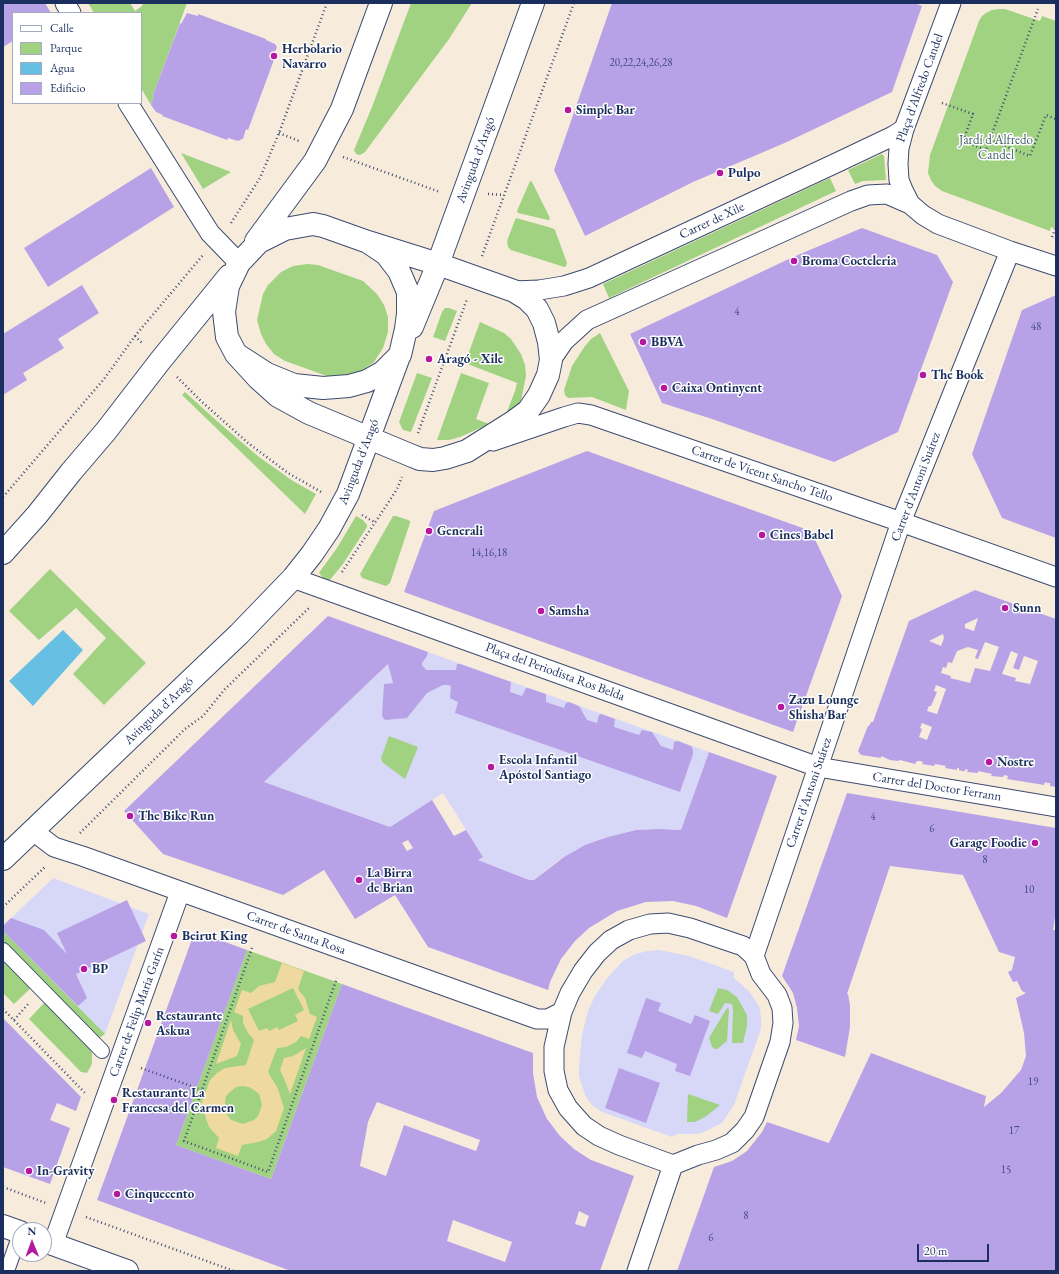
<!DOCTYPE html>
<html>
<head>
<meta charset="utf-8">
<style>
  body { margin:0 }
  #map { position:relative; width:1059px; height:1274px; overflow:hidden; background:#f7ecdb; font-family:"EB Garamond",serif }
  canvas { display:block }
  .frame { position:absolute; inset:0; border:4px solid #1b2f5e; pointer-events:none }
  .legend { position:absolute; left:12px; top:12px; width:130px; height:92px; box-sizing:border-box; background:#fff; border:1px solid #a4acbf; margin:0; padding:5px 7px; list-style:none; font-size:12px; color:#1b2f5e }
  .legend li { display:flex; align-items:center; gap:8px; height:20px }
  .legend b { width:20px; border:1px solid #a4acbf }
  .north { position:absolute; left:12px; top:1222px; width:40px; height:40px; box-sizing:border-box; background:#fff; border:1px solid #a4acbf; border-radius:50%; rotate:359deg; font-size:11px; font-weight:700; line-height:16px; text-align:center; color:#1b2f5e }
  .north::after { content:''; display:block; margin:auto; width:14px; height:18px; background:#b5179e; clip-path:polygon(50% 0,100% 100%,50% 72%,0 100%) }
  .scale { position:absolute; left:917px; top:1244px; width:72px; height:18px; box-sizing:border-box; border:2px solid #1b2f5e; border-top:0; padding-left:5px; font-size:12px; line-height:14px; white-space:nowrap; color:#1b2f5e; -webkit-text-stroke:3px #fff; paint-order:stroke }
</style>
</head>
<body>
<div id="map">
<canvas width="1059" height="1274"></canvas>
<div class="frame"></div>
<ul class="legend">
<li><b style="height:5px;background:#fff"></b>Calle</li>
<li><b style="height:11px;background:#a0d282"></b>Parque</li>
<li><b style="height:11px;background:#67bfe4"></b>Agua</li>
<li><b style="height:11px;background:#b8a2e7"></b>Edificio</li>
</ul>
<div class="north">N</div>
<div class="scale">20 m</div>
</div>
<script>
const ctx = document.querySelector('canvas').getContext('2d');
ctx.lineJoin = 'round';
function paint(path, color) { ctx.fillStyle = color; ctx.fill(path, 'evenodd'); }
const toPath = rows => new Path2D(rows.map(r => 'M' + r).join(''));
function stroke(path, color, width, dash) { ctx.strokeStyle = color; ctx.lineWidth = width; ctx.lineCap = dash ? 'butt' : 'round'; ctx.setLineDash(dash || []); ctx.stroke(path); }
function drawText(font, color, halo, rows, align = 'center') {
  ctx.font = font + ' "EB Garamond",serif'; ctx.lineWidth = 3; ctx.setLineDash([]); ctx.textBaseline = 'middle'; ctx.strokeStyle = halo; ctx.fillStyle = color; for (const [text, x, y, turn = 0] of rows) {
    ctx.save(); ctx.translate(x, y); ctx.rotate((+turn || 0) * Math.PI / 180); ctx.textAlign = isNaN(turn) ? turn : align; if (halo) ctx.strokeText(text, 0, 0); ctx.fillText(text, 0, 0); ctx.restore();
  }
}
const built = toPath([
  [408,645,709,752,681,830,659,829,636,830,608,837,576,850,555,863,534,880,529,880,478,860,483,857,443,793,390,827,264,782],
  [53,878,149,914,105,1034,3,931,3,926],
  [659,950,689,956,734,972,734,978,749,991,760,1008,761,1020,761,1029,734,1105,722,1123,704,1132,697,1134,677,1134,672,1137,602,1112,593,1106,586,1097,579,1077,579,1065,582,1035,588,1011,595,996,608,977,623,961,635,954,648,951]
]);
const green = toPath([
  [88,3,130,3,135,11,142,6,143,3,187,3,153,95,154,96,151,105,141,88,141,13,94,13],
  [411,3,472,3,449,39,365,152,360,155,356,154,354,150,372,107],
  [999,9,1005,9,1040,21,1042,16,1056,21,1056,229,1051,227,1050,231,942,191,935,186,931,180,928,173,930,155,979,21,982,16,986,13,992,10],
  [181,153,231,172,203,189],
  [882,154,884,156,886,180,863,181,855,184,848,170],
  [830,178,836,191,609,298,603,284],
  [530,181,532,182,549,216,550,219,548,220,518,213,517,211],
  [516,218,552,228,555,230,567,263,566,266,564,267,558,265,511,250,508,247,507,241,515,220],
  [307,264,318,265,363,281,377,294,384,305,388,317,388,332,383,348,374,362,359,372,342,377,327,376,285,361,274,354,266,344,261,334,257,320,263,294,268,285,281,272,293,266],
  [445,308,449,308,457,311,445,341,433,337,442,312],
  [480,322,504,333,511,339,521,354,525,365,526,376,521,401,516,410,489,424,460,437,449,440,437,440,461,373,489,383,476,419,489,424,506,414,515,391,517,383,465,363],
  [600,333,629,391,626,410,592,397,568,398,565,395,564,390,572,366,585,346,591,339],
  [417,373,432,378,411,432,403,430,399,422],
  [185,392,218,422,259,457,293,481,316,494,305,514,182,395],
  [356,516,363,520,367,525,367,527,343,564,329,581,323,578,319,573,321,570,337,548],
  [393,516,396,516,408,520,410,521,410,523,390,583,386,586,362,578,360,574],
  [50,569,146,663,104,705,73,674,106,638,76,608,39,640,9,611],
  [389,736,418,747,406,777,405,779,382,762,381,758],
  [3,931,105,1034,101,1037,96,1037,3,942],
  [247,950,342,984,271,1179,176,1145],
  [3,959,31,988,14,1004,3,993],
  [718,988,727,990,737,997,747,1015,747,1026,743,1043,732,1043,733,1010,732,1004,725,1003,718,1014,709,1011],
  [45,1002,90,1049,92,1053,92,1062,91,1066,87,1073,81,1072,29,1019],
  [727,1008,729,1009,727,1041,717,1049,715,1049,712,1047,709,1038],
  [688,1094,720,1105,705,1117,695,1122,687,1122]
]);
const sand = toPath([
  [282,963,304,971,298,989,305,998,310,1014,317,1017,309,1039,301,1036,296,1042,286,1047,277,1048,268,1072,278,1089,284,1108,276,1131,267,1139,258,1142,242,1145,238,1156,216,1148,219,1138,209,1127,201,1104,210,1080,217,1073,225,1068,246,1065,254,1040,248,1033,243,1023,243,1016,234,1012,242,990,251,993,259,986,275,982],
  [293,988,304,1010,295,1015,298,1021,279,1030,277,1027,269,1031,267,1028,259,1031,248,1009],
  [243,1086,249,1087,254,1090,259,1094,262,1105,258,1116,254,1120,243,1124,231,1120,227,1115,225,1109,225,1102,226,1096,231,1091,236,1087],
  [231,1020,233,1030,241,1044,237,1056,216,1064],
  [306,1048,290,1094,283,1076,280,1070,284,1058,293,1056]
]);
const water = toPath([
  [63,630,83,650,33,706,9,681]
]);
const building = toPath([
  [3,3,45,3,51,13,13,13,13,41,3,47],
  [612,3,914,3,922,6,892,92,787,142,693,182,585,236,554,170],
  [187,13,198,16,198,14,266,39,266,40,275,44,277,47,273,57,275,57,248,130,246,129,243,139,241,139,240,141,239,140,238,141,228,138,227,140,162,116,163,115,156,112,151,105,154,96,153,95,180,23,181,24],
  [151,168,174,207,48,287,24,248],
  [862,228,937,255,953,282,898,432,834,462,712,419,662,403,630,334,793,257],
  [82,285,99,313,58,339,64,348,23,373,27,380,3,395,3,334],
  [1056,295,1056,538,1002,518,972,454,1022,310],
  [587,451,811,531,842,596,793,732,404,592,434,511],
  [975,590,1056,619,1056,787,1050,786,1050,783,1047,783,1045,782,1044,785,1007,779,1008,776,1004,775,1003,777,991,776,992,774,978,771,978,773,967,772,968,770,965,769,965,771,962,771,959,770,959,768,957,768,957,770,945,768,946,766,935,764,934,766,922,764,923,762,920,761,917,761,915,764,900,760,898,761,890,760,881,756,881,758,861,755,858,751,868,726,869,726,871,722,873,722,909,621],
  [978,618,974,631,965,628,965,624],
  [943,634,944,638,941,646,929,641],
  [985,642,999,647,990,671,975,668,970,683,950,678,951,676,941,673,943,667,946,668,948,662,952,663,957,651,968,647,978,650,975,658,978,659],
  [1011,651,1018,654,1013,668,1019,670,1024,656,1038,661,1030,684,1015,681,1016,678,1002,674],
  [936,685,946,689,937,714,927,711,929,706,931,706,937,692,934,691],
  [922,723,932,727,927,740,919,737,922,729,920,728],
  [328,616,428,652,427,656,422,663,422,665,426,670,456,670,457,664,460,664,511,682,510,692,522,696,526,688,528,688,546,694,546,702,564,708,566,703,569,702,579,706,587,720,597,723,599,715,601,714,615,719,614,727,639,735,642,730,652,732,661,746,673,750,674,742,678,741,691,746,693,750,693,754,680,792,455,713,458,702,450,698,451,687,449,685,443,685,427,693,407,718,385,720,382,716,384,684,393,683,388,664,264,782,390,827,432,800,454,836,466,830,483,857,478,860,529,880,534,880,564,857,585,845,608,837,636,830,659,829,681,830,709,752,777,776,727,918,696,906,673,901,646,902,617,911,589,928,575,941,561,959,550,982,548,990,428,947,395,895,355,919,324,870,283,895,163,854,124,811],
  [408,840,413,848,407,851,402,843],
  [847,793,1056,828,1056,917,1055,917,1053,930,1056,930,1056,1271,677,1271,714,1167,732,1161,747,1151,762,1132,767,1122,829,1143,871,1053,986,1096,984,1107,1001,1093,1021,1070,1026,1056,1024,1033,1016,998,1026,993,1022,991,1017,981,1013,982,1008,972,1012,970,1015,957,999,952,963,875,890,866,847,994,848,994,850,1005,850,1027,845,1057,796,1040,799,1026,797,1008,793,993,782,976],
  [127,900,146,941,76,974,87,998,78,1006,3,931,3,926,11,918,44,930,67,954,57,933],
  [195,931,247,950,176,1145,271,1179,342,984,533,1053,533,1073,537,1097,547,1119,560,1136,574,1149,591,1160,634,1176,600,1271,291,1271,97,1200],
  [377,1102,480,1140,476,1151,404,1125,386,1176,360,1166,368,1122],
  [579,1211,589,1216,585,1227,575,1224],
  [453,1220,512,1242,505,1262,447,1241],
  [646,998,661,1003,658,1011,691,1024,695,1015,710,1021,690,1076,675,1071,677,1064,645,1051,642,1058,627,1053],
  [3,1018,81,1097,76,1111,57,1103,50,1120,70,1128,50,1184,3,1167],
  [619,1068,660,1083,646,1123,605,1108]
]);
const path = toPath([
  [942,103,973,114,963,141,986,150,1038,9],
  [279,133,299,141],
  [990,140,1030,156,1046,115,1056,119],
  [343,157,440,192],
  [488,194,504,195],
  [231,223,260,178,279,133,327,3],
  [1052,237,1056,227],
  [482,256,574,3],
  [135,336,143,344],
  [177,377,201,401,248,443,288,473,323,493],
  [418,433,467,299],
  [3,497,104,379,135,336,203,255],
  [362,515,376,523],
  [342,572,390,500,397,489,402,477],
  [80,833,185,729,203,716,225,689,310,607],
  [3,907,45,867],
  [252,948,184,1141,268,1172,337,978],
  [3,1009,85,1093],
  [14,1020,29,1003],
  [141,1068,202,1090],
  [3,1187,46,1203],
  [86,1217,234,1271]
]);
const pedestrian = toPath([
  [3,950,102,1051],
  [7,1271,20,1234]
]);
const minor = toPath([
  [65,3,71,13],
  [951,3,904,129,899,148,898,164,899,180,903,190,910,204,923,215,938,224,1010,251,1056,266],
  [128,103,210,233,239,263],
  [514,291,539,290,564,286,589,278,834,164,893,136,904,129],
  [551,360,564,341,587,320,851,201,868,195,887,194,910,204],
  [493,441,564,417,578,413,591,415,901,522,1056,577],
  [293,578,818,767,1056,807],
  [33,831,54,847,82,856,537,1019,548,1019,562,1012],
  [673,1165,619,1145,599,1136,584,1126,568,1108,558,1090,554,1071,554,1047,562,1012,570,993,583,971,597,953,611,940,629,930,650,924,668,923,690,928,743,946,754,956],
  [53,1244,180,892],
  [637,1271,673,1165,698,1155,716,1150,732,1143,745,1130,754,1117,780,1042,783,1023,782,1008,777,995,761,974,754,956,901,522,1010,251]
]);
const primary = toPath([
  [256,241,315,161,342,109,381,3],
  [412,327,438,264,533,3],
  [236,354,267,374,294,385,323,388,349,386,367,381,383,372,400,355,406,329,408,314,408,292,399,271,386,254,368,242,323,226,313,224,285,229,259,242,239,263,228,286,224,312,227,337,236,354,258,378,278,396,309,413,410,455,420,459,433,460,445,458,467,451,513,422,528,411,539,395,548,375,551,360,549,342,544,323,537,309,527,299,514,291,438,264,368,242],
  [3,553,37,515,71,472,106,431,160,361,229,276],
  [3,859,239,634,293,578,312,554,329,529,348,494,398,359],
  [3,1226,20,1232],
  [44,1241,127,1271]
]);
const markers = [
  [274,56,4,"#b5179e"],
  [568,110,4,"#b5179e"],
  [720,173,4,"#b5179e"],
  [794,261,4,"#b5179e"],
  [643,342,4,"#b5179e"],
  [429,359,4,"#b5179e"],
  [923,375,4,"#b5179e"],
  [664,388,4,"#b5179e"],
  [429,531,4,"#b5179e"],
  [762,535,4,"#b5179e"],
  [1005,608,4,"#b5179e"],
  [541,611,4,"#b5179e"],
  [781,707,4,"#b5179e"],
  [989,762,4,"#b5179e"],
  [491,767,4,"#b5179e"],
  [130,816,4,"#b5179e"],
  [1035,843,4,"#b5179e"],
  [359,880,4,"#b5179e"],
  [174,936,4,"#b5179e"],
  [84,969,4,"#b5179e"],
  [148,1023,4,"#b5179e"],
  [114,1100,4,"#b5179e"],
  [29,1171,4,"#b5179e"],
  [117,1194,4,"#b5179e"]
];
const numberNames = [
  ["20,22,24,26,28",641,63],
  ["4",737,312],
  ["48",1036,327],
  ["14,16,18",489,553],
  ["4",873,817],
  ["6",932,829],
  ["8",985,860],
  ["10",1029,890],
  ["19",1033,1082],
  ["17",1014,1131],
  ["15",1006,1170],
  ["8",746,1216],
  ["6",711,1238]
];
const poiNames = [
  ["Herbolario",282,49],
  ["Navarro",282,64],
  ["Simple Bar",576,110],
  ["Pulpo",728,173],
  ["Broma Cocteleria",802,261],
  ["BBVA",651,342],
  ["Aragó - Xile",437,359],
  ["The Book",931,375],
  ["Caixa Ontinyent",672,388],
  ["Generali",437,531],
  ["Cines Babel",770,535],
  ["Sunn",1013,608],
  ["Samsha",549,611],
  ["Zazu Lounge",789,700],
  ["Shisha Bar",789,715],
  ["Escola Infantil",499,760],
  ["Apóstol Santiago",499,775],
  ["Nostre",997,762],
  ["The Bike Run",138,816],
  ["Garage Foodie",1027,843,"right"],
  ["La Birra",367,873],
  ["de Brian",367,888],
  ["Beirut King",182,936],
  ["BP",92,969],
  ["Restaurante",156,1016],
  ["Askua",156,1031],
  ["Restaurante La",122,1093],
  ["Francesa del Carmen",122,1108],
  ["In-Gravity",37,1171],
  ["Cinquecento",125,1194]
];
const streetNames = [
  ["Plaça d'Alfredo Candel",920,88,-70],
  ["Avinguda d'Aragó",476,160,-70],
  ["Carrer de Xile",712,221,-25],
  ["Avinguda d'Aragó",359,462,-69],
  ["Carrer de Vicent Sancho Tello",762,474,19],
  ["Carrer d'Antoni Suárez",916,487,-69],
  ["Plaça del Periodista Ros Belda",555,672,20],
  ["Avinguda d'Aragó",159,711,-44],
  ["Carrer del Doctor Ferrann",937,787,9],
  ["Carrer d'Antoni Suárez",809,793,-71],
  ["Carrer de Santa Rosa",296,933,20],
  ["Carrer de Felip Maria Garín",137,1012,-70]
];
const parkNames = [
  ["Jardí d'Alfredo",996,140],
  ["Candel",996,155]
];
paint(built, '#d7d7f8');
paint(green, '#a0d282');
paint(sand, '#eeda9e');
paint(water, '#67bfe4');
paint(building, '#b8a2e7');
stroke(pedestrian, '#3c4b71', 16);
stroke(minor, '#3c4b71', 21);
stroke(primary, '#3c4b71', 24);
stroke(path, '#3c4b71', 2.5, [1, 3]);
stroke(pedestrian, '#fff', 14);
stroke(minor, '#fff', 19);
stroke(primary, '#fff', 22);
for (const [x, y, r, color] of markers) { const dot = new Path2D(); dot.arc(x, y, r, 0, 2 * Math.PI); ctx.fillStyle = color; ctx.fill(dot); stroke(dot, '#fff', 1.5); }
drawText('11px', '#424c80', null, numberNames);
drawText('bold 13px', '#1b2f5e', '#fff', poiNames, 'left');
drawText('13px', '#1b2f5e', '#fff', streetNames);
drawText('13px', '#436069', '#fff', parkNames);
</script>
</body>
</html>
